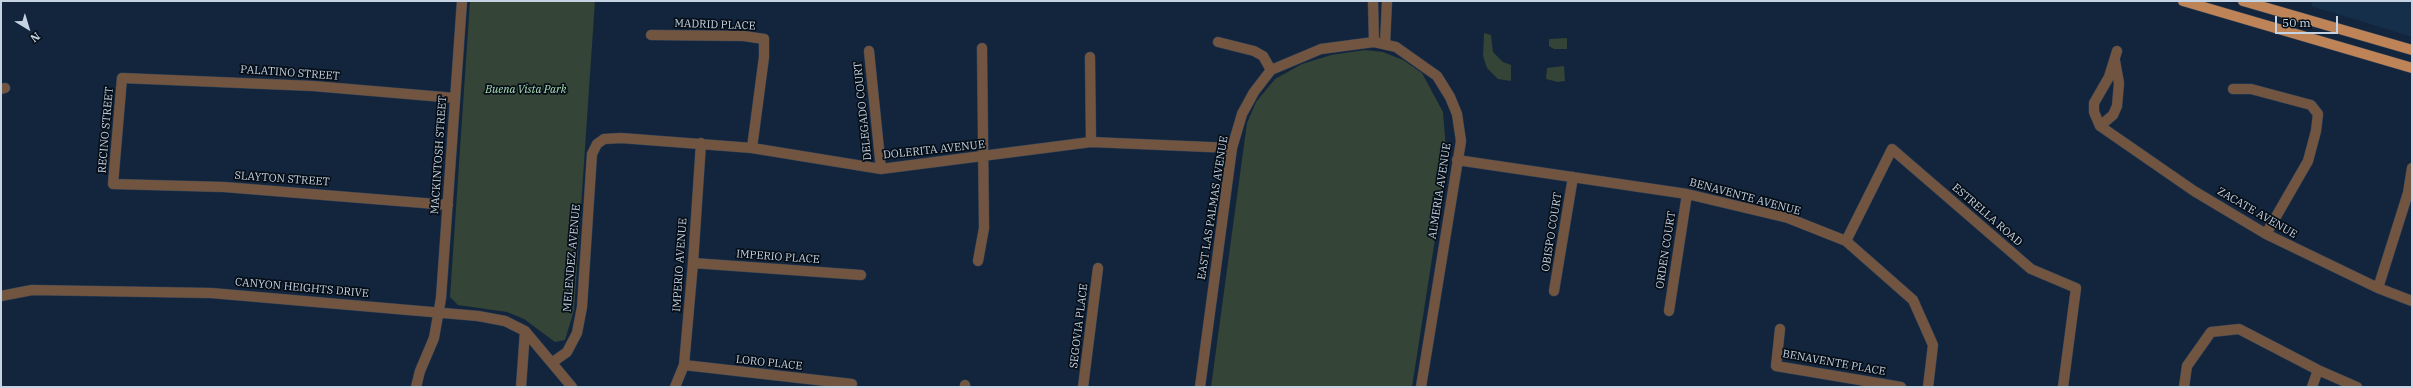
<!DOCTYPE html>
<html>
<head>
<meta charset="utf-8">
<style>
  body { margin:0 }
  #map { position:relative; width:2413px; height:388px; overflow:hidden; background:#12253c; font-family:"IBM Plex Serif",serif }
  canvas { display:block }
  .frame { position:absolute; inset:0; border:2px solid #c6d3e2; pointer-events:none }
  .north { position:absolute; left:8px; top:8px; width:40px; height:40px; -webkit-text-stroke:3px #060e18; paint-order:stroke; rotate:142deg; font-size:11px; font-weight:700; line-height:16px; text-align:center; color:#c6d3e2 }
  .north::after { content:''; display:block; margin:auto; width:14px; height:18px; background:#c6d3e2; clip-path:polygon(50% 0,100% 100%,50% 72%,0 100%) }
  .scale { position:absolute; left:2275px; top:16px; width:63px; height:18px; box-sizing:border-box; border:2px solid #c6d3e2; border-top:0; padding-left:5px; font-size:12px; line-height:14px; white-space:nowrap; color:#c6d3e2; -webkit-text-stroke:3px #060e18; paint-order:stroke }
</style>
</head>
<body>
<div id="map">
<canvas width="2413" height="388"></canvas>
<div class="frame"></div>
<div class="north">N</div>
<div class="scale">50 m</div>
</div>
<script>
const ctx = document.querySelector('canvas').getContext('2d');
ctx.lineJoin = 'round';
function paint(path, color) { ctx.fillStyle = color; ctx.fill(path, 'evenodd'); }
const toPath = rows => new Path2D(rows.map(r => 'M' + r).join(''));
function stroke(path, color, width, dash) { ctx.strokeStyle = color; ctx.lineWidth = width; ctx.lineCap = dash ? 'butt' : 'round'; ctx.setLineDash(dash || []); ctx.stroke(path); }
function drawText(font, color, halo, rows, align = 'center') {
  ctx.font = font + ' "IBM Plex Serif",serif'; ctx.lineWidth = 3.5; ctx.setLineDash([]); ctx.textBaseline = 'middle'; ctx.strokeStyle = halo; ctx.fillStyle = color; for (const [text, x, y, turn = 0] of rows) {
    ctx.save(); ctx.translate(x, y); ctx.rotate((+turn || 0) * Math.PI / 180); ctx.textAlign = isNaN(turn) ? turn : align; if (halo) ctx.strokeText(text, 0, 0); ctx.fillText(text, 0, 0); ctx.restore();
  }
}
const built = toPath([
  [2313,1,2412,1,2412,37,2311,6]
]);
const green = toPath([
  [470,1,595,1,574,310,565,340,555,342,524,319,507,312,458,305,450,297],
  [1484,33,1491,35,1493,52,1503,62,1511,65,1511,81,1498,79,1487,68,1483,56],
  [1567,38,1567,49,1554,49,1549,46,1549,39],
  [1365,50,1383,52,1403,60,1422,73,1443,112,1447,162,1412,387,1211,387,1247,123,1256,102,1275,79,1302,64,1331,55],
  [1564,66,1565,81,1558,82,1546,79,1547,68]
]);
const minor = toPath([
  [1373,1,1374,42],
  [651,35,744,36,764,39,764,57,752,148],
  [1218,42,1254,51,1263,56,1271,70],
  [1385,44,1387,1],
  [869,51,881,169],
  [2117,51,2109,77,2094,103,2094,112,2100,126,2194,191,2266,234,2378,288,2412,301],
  [1090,57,1091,142],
  [1,89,5,88],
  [2233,89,2251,89,2311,105,2318,114,2316,131,2308,161,2266,234],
  [2100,126,2113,115,2117,106,2119,83,2115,61],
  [1457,160,1687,194,1788,218,1846,241,1913,300,1933,345,1928,387],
  [448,205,224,187,113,184,122,78,313,86,455,98],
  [1846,241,1892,149,2031,269,2076,288,2063,387],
  [978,261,984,228,982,48],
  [693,263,861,275],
  [2378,288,2408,193,2412,168],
  [1554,291,1573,177],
  [1,296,32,290,211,293,478,316,505,321,525,331,572,387],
  [1669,311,1687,194],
  [1780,329,1776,366,1901,387],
  [553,362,567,352,577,333,582,307,592,154,597,144,604,139,621,138,752,148,881,169,1091,142,1232,148],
  [684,365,852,384],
  [416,387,420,371,434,338,441,298,462,1],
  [521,387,525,331],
  [675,387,684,365,693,263,701,143],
  [965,387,965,385],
  [1083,387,1098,268],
  [1200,387,1232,148,1242,114,1254,92,1271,70,1321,49,1374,42,1396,47,1437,76,1450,97,1457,114,1461,141,1421,387],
  [2184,387,2187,366,2211,332,2239,329,2318,370,2357,387],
  [2312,387,2318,370]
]);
const major = toPath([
  [2183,1,2412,68],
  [2243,1,2412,50]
]);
const streetNames = [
  ["MADRID PLACE",715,25,2],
  ["PALATINO STREET",290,73,4],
  ["DELEGADO COURT",863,111,-96],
  ["RECINO STREET",106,130,-85],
  ["DOLERITA AVENUE",934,150,-6],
  ["MACKINTOSH STREET",439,155,-86],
  ["SLAYTON STREET",282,179,4],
  ["ALMERIA AVENUE",1440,191,-81],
  ["BENAVENTE AVENUE",1745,197,15],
  ["EAST LAS PALMAS AVENUE",1213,208,-81],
  ["ZACATE AVENUE",2257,213,30],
  ["ESTRELLA ROAD",1987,215,41],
  ["OBISPO COURT",1552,232,-81],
  ["ORDEN COURT",1666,250,-81],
  ["IMPERIO PLACE",778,257,4],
  ["MELENDEZ AVENUE",572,258,-85],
  ["IMPERIO AVENUE",680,265,-86],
  ["CANYON HEIGHTS DRIVE",302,288,5],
  ["SEGOVIA PLACE",1079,326,-83],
  ["LORO PLACE",769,363,6],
  ["BENAVENTE PLACE",1834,363,10]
];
const parkNames = [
  ["Buena Vista Park",526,90]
];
paint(built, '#152e4a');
paint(green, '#344436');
stroke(minor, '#2f4157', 11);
stroke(major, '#2f4157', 11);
stroke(minor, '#715540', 10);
stroke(major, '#be8356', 10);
drawText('11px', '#c6d3e2', '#060e18', streetNames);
drawText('italic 11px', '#aee1b4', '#060e18', parkNames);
</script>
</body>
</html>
